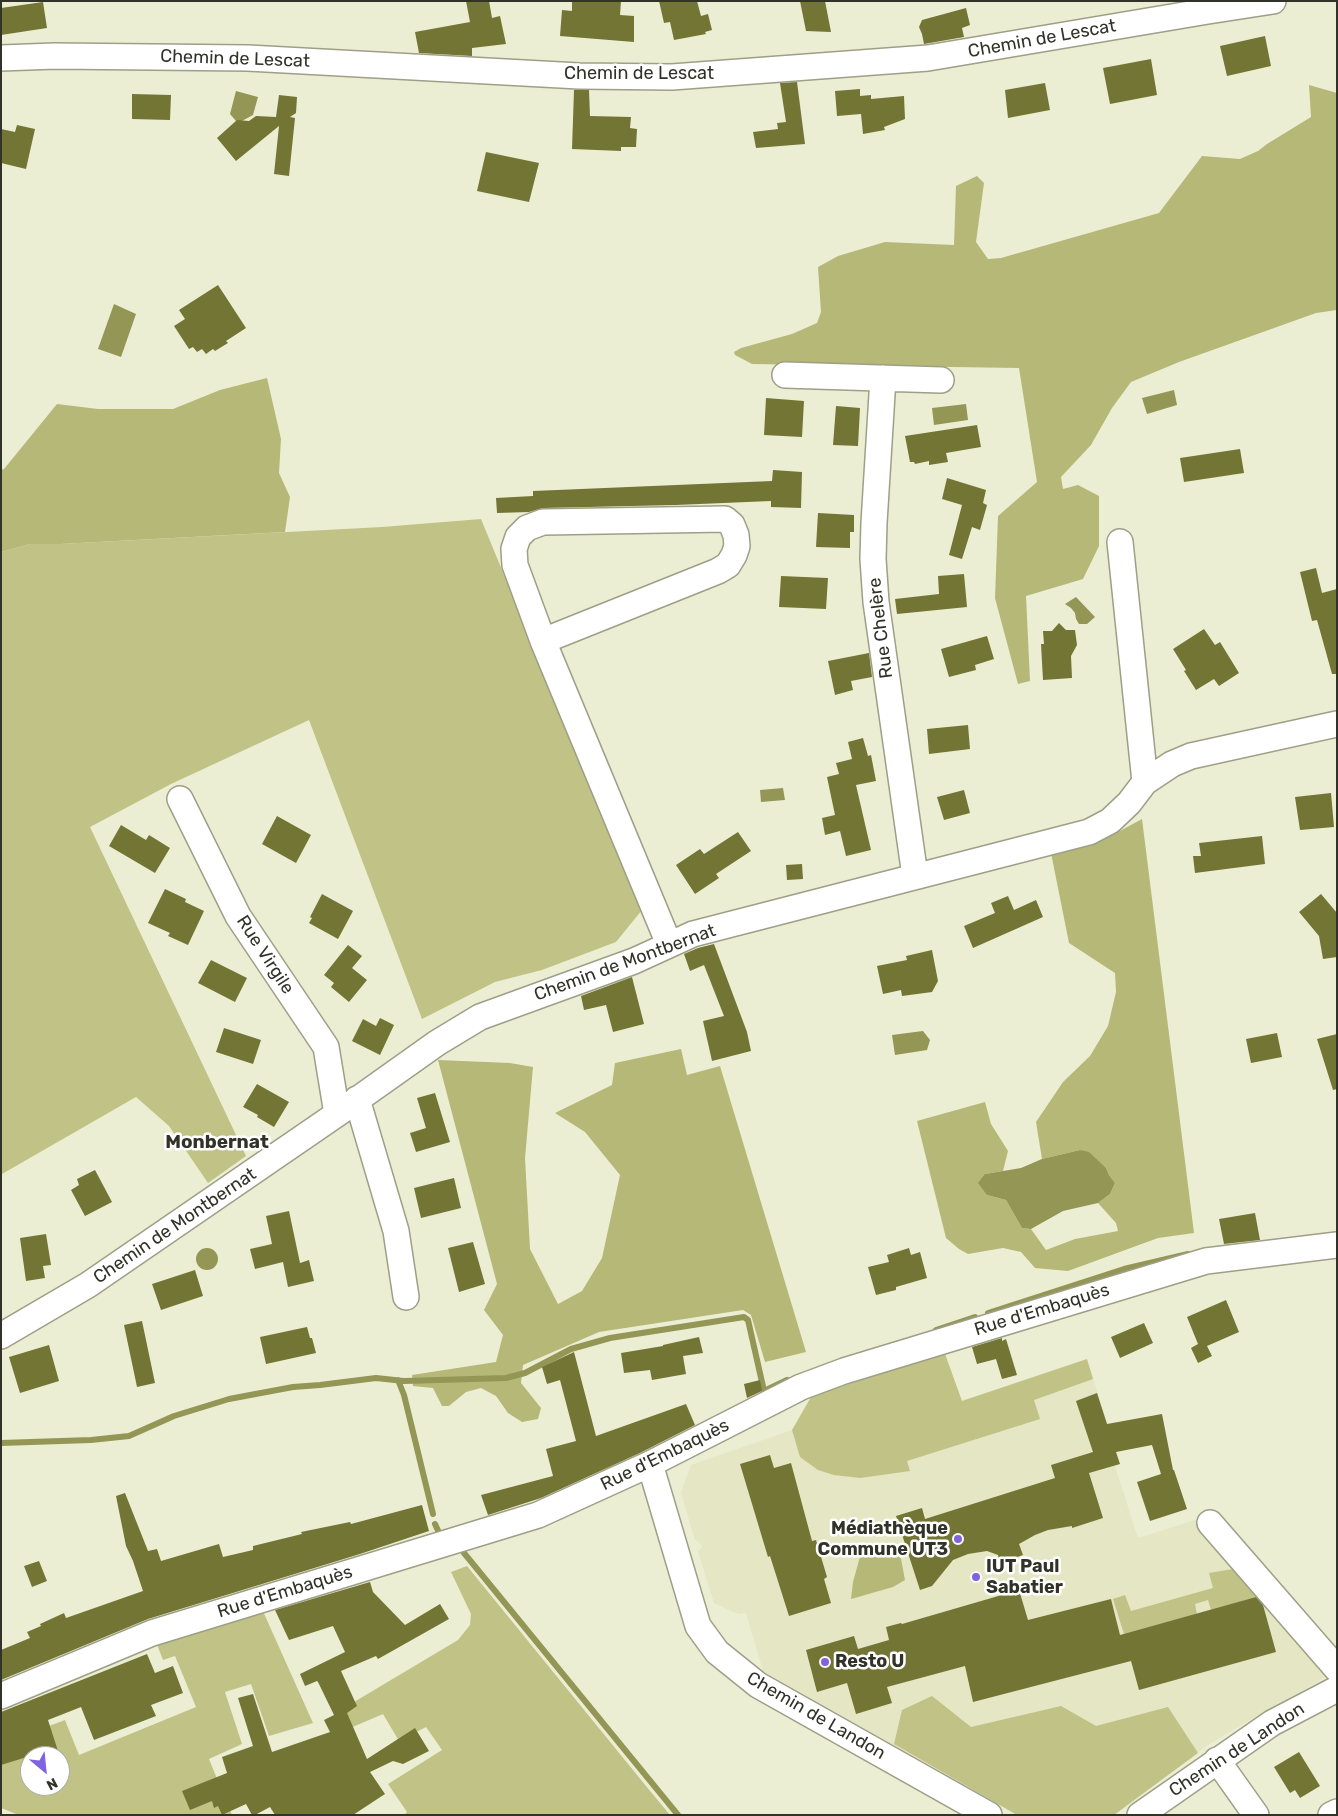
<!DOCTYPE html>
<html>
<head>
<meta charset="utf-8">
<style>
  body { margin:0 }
  #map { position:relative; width:1338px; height:1816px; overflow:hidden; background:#eceed4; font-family:Rubik,sans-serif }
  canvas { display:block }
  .frame { position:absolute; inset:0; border:2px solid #313228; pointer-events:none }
  .north { position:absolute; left:20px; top:1746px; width:50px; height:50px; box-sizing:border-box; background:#fff; border:1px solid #adada9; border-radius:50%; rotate:152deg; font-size:14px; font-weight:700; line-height:20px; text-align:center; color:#313228 }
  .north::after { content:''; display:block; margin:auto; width:18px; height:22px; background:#8063de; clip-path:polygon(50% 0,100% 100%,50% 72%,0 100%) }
</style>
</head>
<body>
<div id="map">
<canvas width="1338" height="1816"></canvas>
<div class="frame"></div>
<div class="north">N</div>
</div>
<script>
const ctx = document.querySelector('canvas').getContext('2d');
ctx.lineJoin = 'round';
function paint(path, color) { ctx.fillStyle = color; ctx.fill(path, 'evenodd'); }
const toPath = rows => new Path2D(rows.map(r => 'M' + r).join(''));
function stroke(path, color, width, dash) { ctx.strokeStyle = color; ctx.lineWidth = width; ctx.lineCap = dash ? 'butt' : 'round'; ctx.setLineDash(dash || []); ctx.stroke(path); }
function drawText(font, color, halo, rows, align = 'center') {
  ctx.font = font + ' Rubik,sans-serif'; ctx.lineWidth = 5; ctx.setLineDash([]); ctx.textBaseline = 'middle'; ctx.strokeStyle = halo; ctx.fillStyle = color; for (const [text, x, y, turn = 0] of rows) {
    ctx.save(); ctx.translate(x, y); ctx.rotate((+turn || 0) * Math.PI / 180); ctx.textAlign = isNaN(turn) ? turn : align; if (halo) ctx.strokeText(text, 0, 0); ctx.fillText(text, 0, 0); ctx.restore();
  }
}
const built = toPath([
  [1087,1359,1120,1464,1115,1466,1138,1538,1198,1519,1328,1676,1263,1712,1205,1747,1114,1815,1017,1815,763,1671,746,1613,738,1614,714,1603,698,1551,702,1547,699,1542,695,1540,681,1493,691,1465,792,1430,843,1440]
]);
const green = toPath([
  [481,519,642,910,616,942,542,970,495,982,422,1019,309,720,171,784,90,827,246,1156,208,1183,169,1126,136,1097,2,1174,1,552,30,544,60,544,382,527],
  [944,1351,962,1401,1087,1359,1093,1379,1034,1400,1040,1419,907,1461,910,1471,860,1478,834,1475,818,1470,800,1457,792,1430,811,1397],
  [467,1566,646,1786,670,1815,404,1815,407,1812,388,1784,442,1750,426,1727,399,1741,383,1714,348,1729,339,1711,458,1640,470,1625,471,1614,451,1572],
  [1233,1569,1260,1596,1211,1610,1208,1600,1195,1604,1197,1614,1124,1634,1113,1599,1125,1595,1131,1611,1213,1588,1209,1573],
  [262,1609,313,1723,269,1736,251,1684,225,1692,242,1744,209,1759,232,1815,19,1815,1,1808,1,1744,65,1720,79,1755,196,1707,175,1656,163,1660,156,1642],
  [30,1756,60,1756,60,1786,30,1786],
  [932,1696,971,1727,1061,1706,1096,1726,1168,1707,1198,1753,1114,1815,1017,1815,894,1744,902,1710]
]);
const forest = toPath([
  [1309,85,1337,93,1337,310,1316,313,1179,362,1131,382,1112,408,1091,445,1061,477,1063,489,1078,485,1099,496,1099,546,1083,579,1026,596,1030,681,1018,684,995,598,998,516,1037,482,1019,368,752,364,735,355,734,352,741,348,792,334,817,323,821,312,818,267,838,256,885,242,954,245,956,186,977,176,984,183,976,242,988,259,1001,258,1159,213,1202,156,1240,159,1258,151,1267,144,1311,117],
  [267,378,281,439,279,473,290,497,285,532,60,544,30,544,1,552,1,470,4,469,57,404,98,409,173,409,220,390],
  [1142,819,1194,1233,1158,1238,1068,1271,1035,1268,1021,1252,1003,1248,968,1254,959,1249,946,1238,917,1121,985,1102,991,1124,1008,1151,1003,1171,985,1174,987,1195,1006,1200,1022,1228,1031,1229,1046,1250,1075,1239,1118,1231,1116,1223,1098,1203,1110,1194,1115,1183,1109,1175,1106,1168,1080,1150,1042,1159,1036,1122,1063,1082,1090,1056,1108,1026,1116,992,1115,973,1069,943,1051,853,1085,845,1118,832],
  [681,1049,687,1075,720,1066,806,1352,765,1362,751,1315,743,1310,599,1332,523,1365,521,1383,541,1408,538,1419,522,1422,508,1413,496,1396,481,1388,466,1392,449,1406,442,1406,433,1388,413,1386,412,1375,496,1362,503,1335,484,1310,497,1284,438,1060,510,1063,533,1067,525,1158,530,1249,558,1304,582,1291,602,1258,620,1175,585,1132,555,1113,612,1085,615,1063],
  [888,1542,901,1559,905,1580,893,1587,851,1599,853,1582,861,1553,871,1547]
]);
const water = toPath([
  [236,91,258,97,253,115,240,122,236,121,230,114],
  [114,304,136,314,121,357,98,349],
  [1174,390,1177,405,1147,414,1142,398],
  [966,404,968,420,934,425,932,408],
  [1076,597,1095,617,1087,624,1079,624,1076,619,1075,613,1071,608,1065,604],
  [783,788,785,800,761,802,760,790],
  [923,1031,930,1040,927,1050,895,1055,892,1035],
  [1080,1150,1089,1152,1106,1168,1109,1175,1115,1183,1110,1194,1098,1203,1063,1211,1031,1229,1022,1228,1006,1200,987,1195,978,1183,985,1174,1021,1168,1042,1159],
  '196 1259a11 11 0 1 1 22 0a11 11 0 1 1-22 0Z'
]);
const stream = toPath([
  [988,1313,1124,1269,1188,1254],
  [936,1330,975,1317],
  [398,1380,404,1395,433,1514],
  [1,1443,91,1440,129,1436,174,1416,229,1399,293,1387,320,1385,376,1378,404,1381,506,1378,525,1373,571,1349,610,1338,744,1317,748,1320,764,1391,787,1380],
  [435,1524,440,1535],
  [464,1553,678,1815]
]);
const building = toPath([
  [466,1,489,1,492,18,500,16,506,44,472,48,472,56,419,53,415,32,470,22],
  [572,1,621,1,620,15,634,16,634,42,560,36,562,10,572,11],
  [659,1,697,1,701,16,708,14,712,30,705,32,706,34,674,40,670,22,664,23],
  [800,1,825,1,831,32,806,31],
  [43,2,47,28,1,35,1,8],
  [966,8,970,25,962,28,964,37,924,44,922,34,919,27,922,20],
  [1265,36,1271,66,1227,76,1220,46],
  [1151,59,1157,95,1110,104,1103,68],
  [797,82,805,144,756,148,753,132,778,129,777,123,786,122,780,83],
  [1045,83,1050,110,1008,118,1005,90],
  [860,89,860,96,871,95,871,99,904,96,905,119,884,127,885,130,863,134,861,114,837,116,835,91],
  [574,90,589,90,590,116,631,117,630,128,637,129,636,147,621,147,621,151,572,149],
  [132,94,171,95,170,120,132,119],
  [279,95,297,97,296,113,290,117,295,118,289,176,274,174,279,126,236,161,217,138,237,120,249,121,256,116,276,117],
  [17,125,35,129,26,169,1,163,1,129,15,132],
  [486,152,539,163,529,202,477,191],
  [218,285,246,328,226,341,228,343,215,351,213,349,206,354,202,349,197,352,193,347,189,349,174,326,185,319,179,310],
  [766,398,804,401,802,437,764,435],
  [836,406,860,408,858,446,833,445],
  [977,425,981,447,946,453,948,462,929,465,929,461,915,464,914,462,910,462,905,436],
  [1240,449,1244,473,1184,482,1180,458],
  [773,470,802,472,801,508,771,507,771,501,676,505,543,508,529,512,497,513,496,498,533,496,533,491,772,481],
  [947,478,986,490,983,503,987,505,980,530,972,527,962,559,949,555,962,505,942,499],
  [818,513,854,515,854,532,850,532,850,548,816,547],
  [1316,568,1322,593,1337,589,1337,674,1332,674,1317,620,1312,621,1300,572],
  [964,574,967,607,897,614,895,599,939,594,938,576],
  [781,576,828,578,826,609,779,607],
  [1059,623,1066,630,1075,630,1077,645,1071,656,1072,678,1043,680,1041,644,1044,644,1043,631,1052,631],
  [1204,629,1215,645,1220,642,1239,673,1219,686,1214,679,1196,690,1184,671,1186,670,1173,649],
  [987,636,994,659,975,665,976,670,949,677,941,649],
  [869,653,872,677,851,681,853,690,835,695,828,661],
  [968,725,970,749,929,754,927,729],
  [863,738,868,756,871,755,876,781,856,785,871,850,846,856,840,831,825,835,822,818,835,815,827,777,839,774,836,763,852,759,848,742],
  [964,790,970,813,944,820,937,797],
  [1331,793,1334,827,1300,830,1295,797],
  [277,816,311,835,296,863,262,844],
  [121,825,146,840,149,835,170,848,155,873,109,846],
  [738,832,751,851,716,874,719,878,695,894,676,865,700,849,704,854],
  [1262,836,1265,864,1195,873,1193,856,1201,856,1199,843],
  [802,864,803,879,787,880,786,865],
  [165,889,186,899,185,902,204,911,188,945,168,936,170,933,148,923],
  [322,894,353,911,338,939,309,923,312,918,310,917],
  [1321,894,1337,913,1337,957,1323,959,1319,936,1299,912],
  [1008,896,1014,910,1036,900,1043,917,973,948,964,926,995,913,991,903],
  [714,944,747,1032,751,1051,712,1061,703,1021,724,1016,704,965,690,971,684,954,698,948],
  [348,945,362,956,352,968,367,980,349,1002,331,987,334,983,324,975],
  [932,950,938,981,932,992,902,996,901,990,883,994,877,966,907,960,906,956],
  [211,960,247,978,235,1002,198,983],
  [632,977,644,1024,613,1032,606,1005,584,1010,581,996],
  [380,1018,394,1025,380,1055,352,1041,363,1019,376,1026],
  [224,1028,261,1040,253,1064,216,1052],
  [1277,1033,1282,1057,1251,1063,1246,1039],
  [1337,1034,1337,1089,1333,1090,1317,1039],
  [257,1084,289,1102,274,1127,257,1117,258,1115,243,1107],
  [435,1093,450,1142,416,1152,410,1133,426,1128,417,1098],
  [95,1170,112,1202,85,1216,71,1190,79,1185,77,1179],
  [454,1178,461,1208,421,1218,414,1188],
  [289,1211,300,1263,309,1260,314,1281,288,1287,283,1262,255,1269,250,1249,272,1244,266,1216],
  [1255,1213,1260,1240,1224,1244,1219,1219],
  [46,1234,51,1265,43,1266,45,1278,26,1281,20,1238],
  [473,1242,485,1284,459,1292,448,1248],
  [909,1248,911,1255,920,1252,927,1278,896,1287,896,1290,876,1295,868,1267,889,1262,887,1255],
  [195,1270,203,1296,161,1310,152,1284],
  [1226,1300,1239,1332,1207,1346,1212,1356,1198,1363,1191,1348,1198,1344,1187,1317],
  [142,1321,155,1383,137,1387,124,1325],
  [1144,1323,1153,1343,1120,1358,1111,1337],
  [307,1327,310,1338,312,1338,316,1353,266,1364,260,1337],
  [699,1337,703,1353,683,1356,686,1374,652,1380,650,1370,624,1373,621,1353,663,1346,663,1345],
  [1002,1338,1002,1341,1006,1339,1017,1375,1002,1379,996,1359,977,1364,972,1347],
  [49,1345,59,1381,20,1393,9,1357],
  [574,1352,596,1436,686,1404,695,1425,640,1453,541,1498,488,1515,481,1495,553,1476,546,1449,576,1441,560,1380,547,1384,542,1367],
  [760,1380,762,1391,747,1398,744,1384],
  [1097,1393,1107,1424,1162,1414,1173,1470,1174,1470,1187,1509,1150,1521,1137,1482,1161,1474,1152,1445,1116,1452,1120,1464,1089,1473,1103,1518,1072,1528,1072,1526,1048,1530,1035,1535,1019,1544,1023,1555,1000,1563,998,1555,987,1551,968,1554,953,1560,932,1586,920,1590,896,1516,922,1508,925,1519,1055,1478,1051,1465,1093,1452,1076,1401],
  [770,1455,774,1468,791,1463,812,1541,816,1540,827,1577,824,1579,831,1603,789,1616,770,1556,768,1557,740,1464],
  [125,1493,148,1551,157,1549,161,1561,219,1544,223,1557,253,1550,253,1546,302,1534,301,1532,350,1522,351,1524,422,1505,429,1531,360,1554,148,1619,1,1680,1,1650,30,1638,27,1632,41,1626,40,1624,64,1613,66,1618,143,1591,133,1561,126,1546,116,1496],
  [39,1561,47,1581,32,1587,24,1566],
  [370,1582,373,1592,405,1625,440,1604,449,1619,378,1659,376,1656,341,1671,357,1706,347,1713,367,1759,415,1728,429,1751,403,1764,393,1761,370,1772,385,1794,353,1815,275,1815,270,1807,255,1815,252,1815,246,1804,222,1815,218,1806,214,1808,212,1801,190,1810,182,1791,227,1773,222,1757,253,1746,238,1698,253,1694,272,1752,330,1732,324,1720,334,1715,318,1682,317,1681,305,1686,300,1674,345,1652,333,1626,289,1640,275,1610],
  [1019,1590,1028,1620,1111,1599,1120,1635,1256,1597,1263,1605,1276,1652,1139,1690,1131,1661,973,1702,965,1666,887,1687,892,1703,856,1714,847,1683,817,1692,806,1650,854,1636,858,1649,889,1640,886,1627,901,1623,902,1624],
  [147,1654,155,1673,173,1666,183,1693,151,1705,156,1716,94,1740,81,1707,48,1720,58,1751,53,1753,54,1756,30,1756,1,1765,1,1712],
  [1299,1752,1320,1786,1300,1798,1295,1790,1290,1793,1274,1767]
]);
const minor = toPath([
  [1,58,55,56,248,58,579,76,672,77,928,58,1208,11,1273,1],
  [785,375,941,380],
  [883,378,874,523,873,559,876,602,915,876],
  [1120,542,1145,782],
  [543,641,718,571,728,565,734,555,737,546,736,535,732,525,725,519,543,522,527,528,518,537,514,549,515,565,543,641,669,944],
  [180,799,238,916,326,1047,337,1114],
  [357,1099,396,1231,406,1297],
  [1,1336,88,1285,337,1114,437,1043,480,1017,634,961,693,934,1089,832,1110,821,1129,803,1145,782,1172,764,1191,756,1337,724],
  [650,1464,698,1626,717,1652,758,1685,989,1815],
  [1210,1523,1337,1669],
  [1,1696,152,1633,538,1515,650,1464,801,1387,844,1371,1206,1261,1337,1245],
  [1217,1760,1256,1815],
  [1140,1815,1272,1723,1337,1689],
  [1331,1815,1337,1812]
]);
const markers = [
  [958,1539,5,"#8063de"],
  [976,1577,5,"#8063de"],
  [825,1662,5,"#8063de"]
];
const streetNames = [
  ["Chemin de Lescat",1042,39,-10],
  ["Chemin de Lescat",235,59,2],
  ["Chemin de Lescat",639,74],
  ["Rue Chelère",881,628,-97],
  ["Rue Virgile",265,955,57],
  ["Chemin de Montbernat",625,963,-20],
  ["Chemin de Montbernat",175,1226,-34],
  ["Rue d'Embaquès",1042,1310,-17],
  ["Rue d'Embaquès",665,1455,-26],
  ["Rue d'Embaquès",285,1592,-17],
  ["Chemin de Landon",816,1716,30],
  ["Chemin de Landon",1237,1750,-33]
];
const poiNames = [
  ["Médiathèque",948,1529,"right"],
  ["Commune UT3",948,1550,"right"],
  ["IUT Paul",986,1567],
  ["Sabatier",986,1588],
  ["Resto U",835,1662]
];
const neighbourhoodNames = [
  ["Monbernat",217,1143]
];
paint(built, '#e4e6c4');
paint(green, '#c0c385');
paint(forest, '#b5b877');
paint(water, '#939655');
stroke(stream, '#939655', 6);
paint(building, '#737534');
stroke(minor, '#9e9f87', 28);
stroke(minor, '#fff', 25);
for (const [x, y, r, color] of markers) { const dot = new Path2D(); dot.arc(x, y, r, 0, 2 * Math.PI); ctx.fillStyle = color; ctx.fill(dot); stroke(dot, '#fff', 2); }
drawText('18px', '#313228', '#fff', streetNames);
drawText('bold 18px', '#313228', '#fff', poiNames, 'left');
drawText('bold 19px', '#313228', '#fff', neighbourhoodNames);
</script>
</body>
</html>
